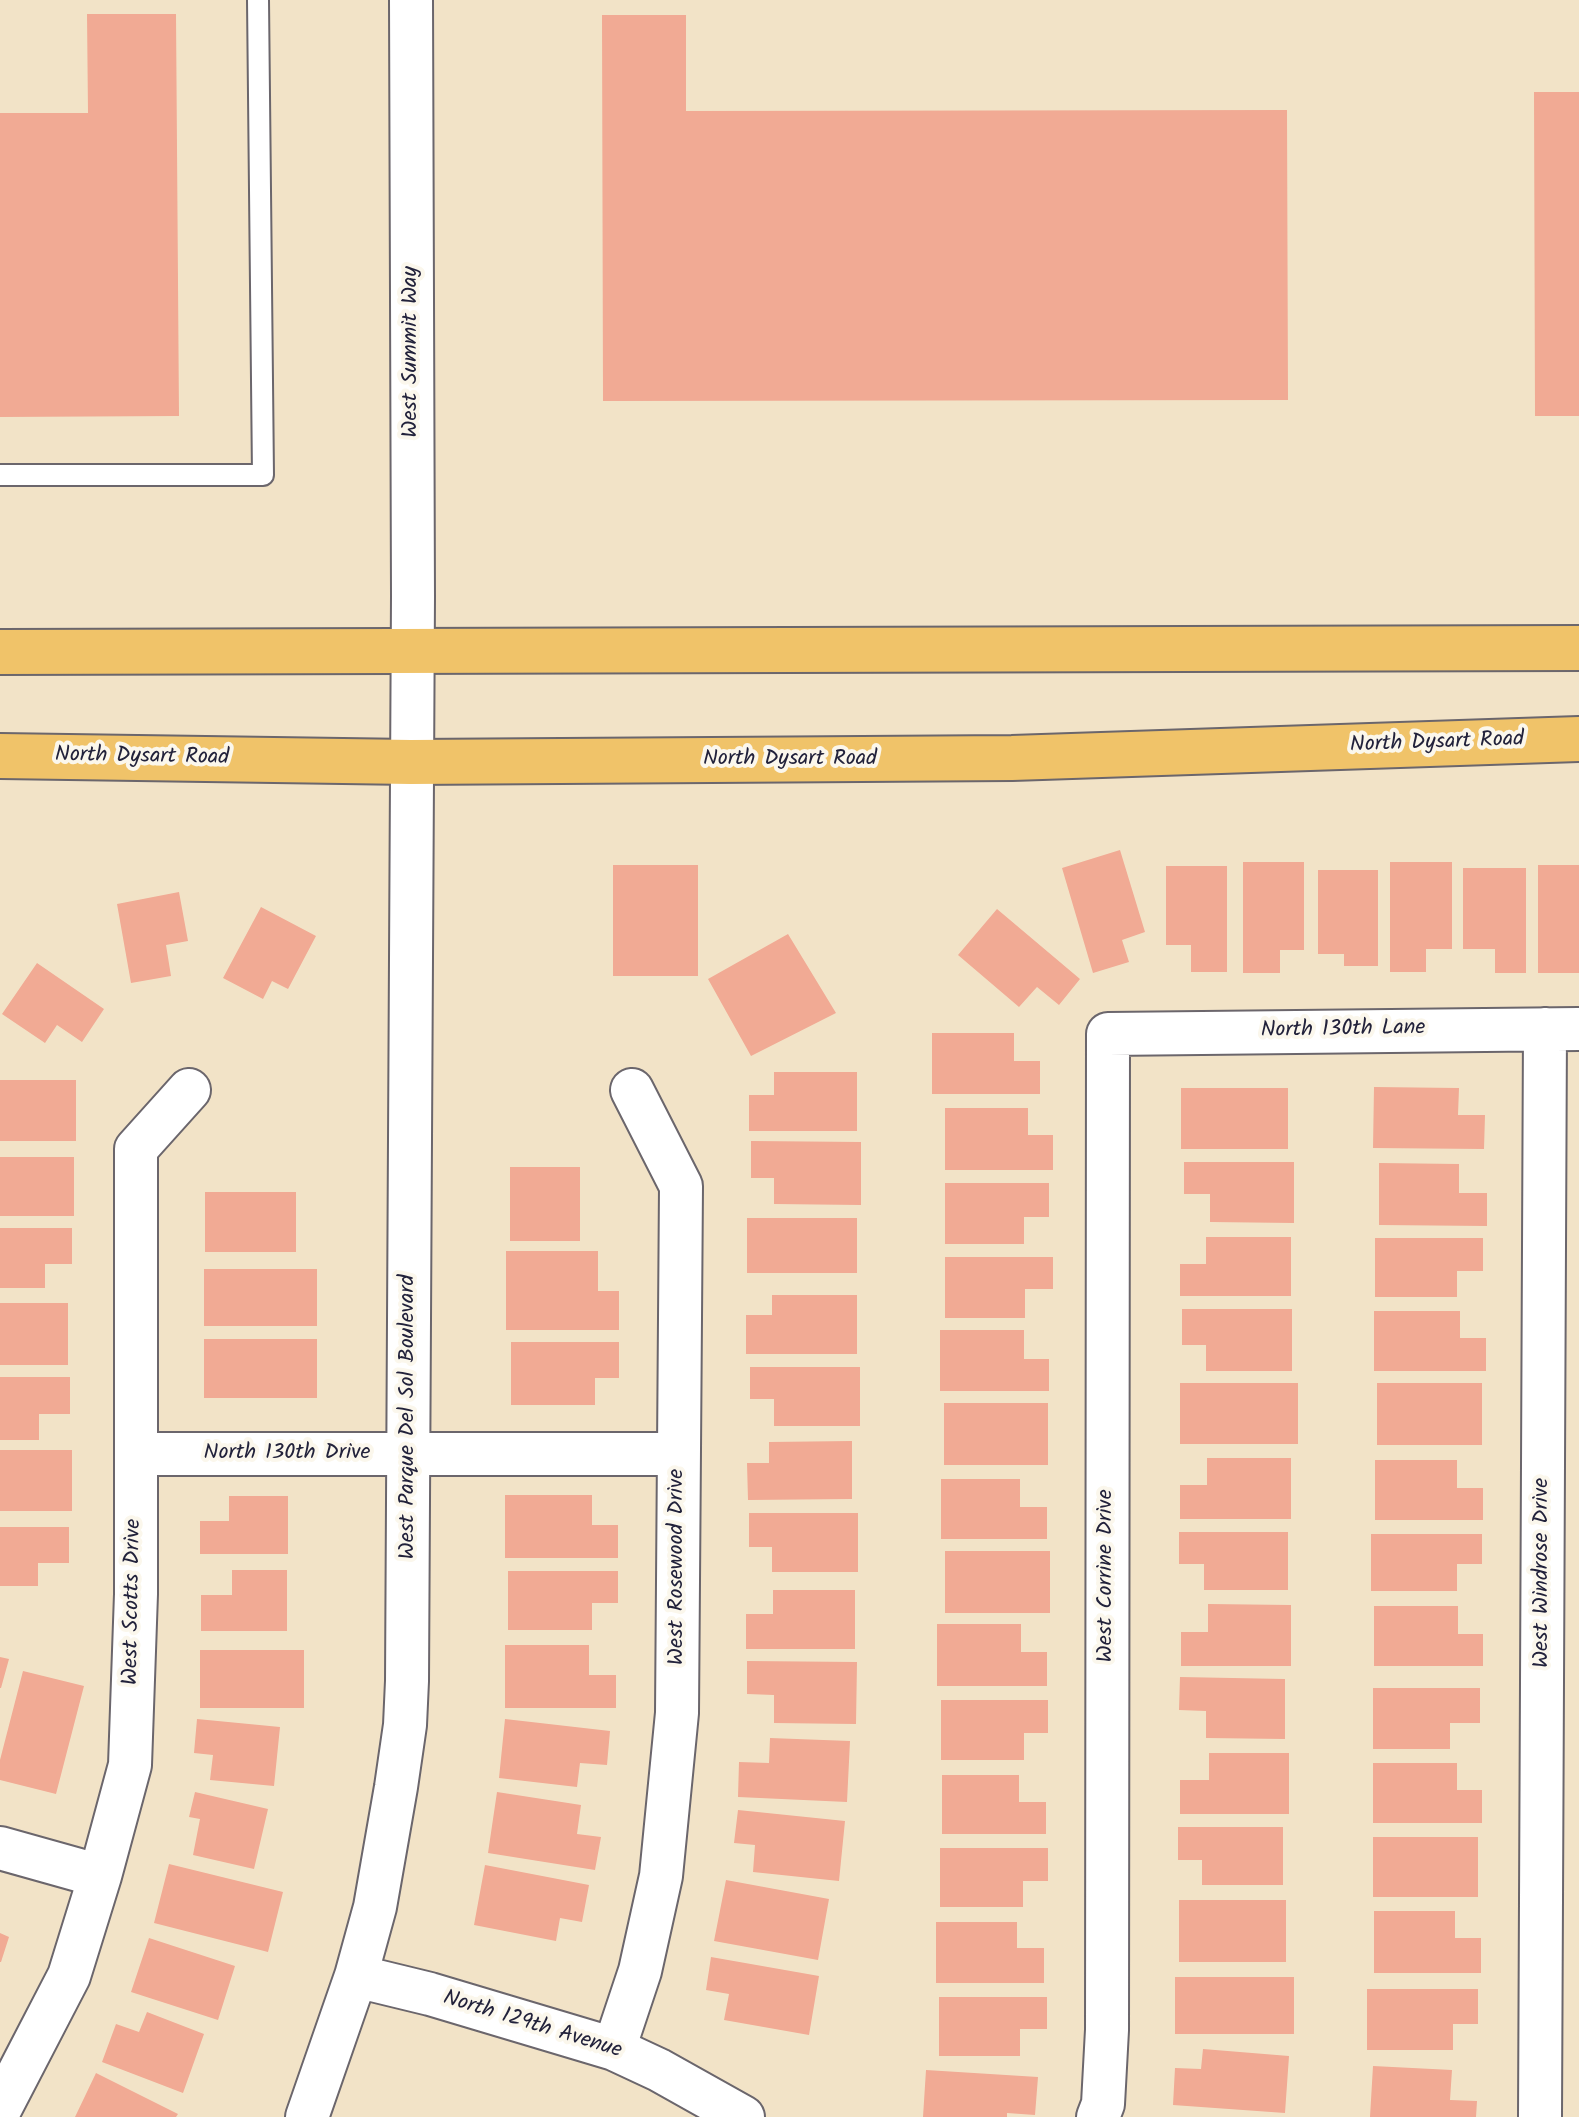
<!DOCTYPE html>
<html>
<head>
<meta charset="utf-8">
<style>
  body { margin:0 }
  canvas { display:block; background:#f2e3c7 }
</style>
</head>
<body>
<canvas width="1579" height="2117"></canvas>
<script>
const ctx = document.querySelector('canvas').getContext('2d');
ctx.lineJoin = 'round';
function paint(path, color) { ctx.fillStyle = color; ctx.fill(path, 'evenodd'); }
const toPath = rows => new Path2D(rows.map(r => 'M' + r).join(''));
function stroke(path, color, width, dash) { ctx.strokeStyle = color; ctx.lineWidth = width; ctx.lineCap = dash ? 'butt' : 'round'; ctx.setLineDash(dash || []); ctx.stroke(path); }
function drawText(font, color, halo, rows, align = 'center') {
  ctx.font = font + ' Kalam,sans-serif'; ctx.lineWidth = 8; ctx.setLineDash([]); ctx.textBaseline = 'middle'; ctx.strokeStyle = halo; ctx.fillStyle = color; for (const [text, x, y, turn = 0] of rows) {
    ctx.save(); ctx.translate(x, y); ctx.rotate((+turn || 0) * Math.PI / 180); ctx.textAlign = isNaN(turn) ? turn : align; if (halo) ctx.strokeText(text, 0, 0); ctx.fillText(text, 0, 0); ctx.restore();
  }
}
const building = toPath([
  [87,14,176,14,179,416,0,417,0,113,88,113],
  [602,15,686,15,686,111,1287,110,1288,400,603,401],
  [1534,92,1579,92,1579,416,1535,416],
  [1120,850,1145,932,1122,940,1129,962,1093,973,1062,868],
  [1243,862,1304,862,1304,950,1280,950,1280,973,1243,973],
  [1390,862,1452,862,1452,949,1426,949,1426,972,1390,972],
  [613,865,698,865,698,976,613,976],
  [1538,865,1579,865,1579,973,1538,973],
  [1166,866,1227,866,1227,972,1191,972,1191,945,1166,945],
  [1463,868,1526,868,1526,973,1495,973,1495,949,1463,949],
  [1318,870,1378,870,1378,966,1344,966,1344,954,1318,954],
  [179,892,188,941,166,945,171,976,131,983,117,904],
  [261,907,316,936,288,989,272,981,263,999,223,978],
  [997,909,1080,979,1059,1005,1037,987,1019,1007,958,955],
  [788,934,836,1013,751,1056,708,979],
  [37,963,104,1009,82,1042,57,1025,45,1043,2,1014],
  [932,1033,1014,1033,1014,1061,1040,1061,1040,1094,932,1094],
  [774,1072,857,1072,857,1131,749,1131,749,1095,774,1095],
  [0,1080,76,1080,76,1141,0,1141],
  [1374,1087,1459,1088,1458,1115,1485,1115,1484,1149,1373,1148],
  [1181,1088,1288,1088,1288,1149,1181,1149],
  [945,1108,1028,1108,1028,1135,1053,1135,1053,1170,945,1170],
  [751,1141,861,1142,861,1205,774,1204,774,1178,751,1178],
  [0,1157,74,1157,74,1216,0,1216],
  [1184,1162,1294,1162,1294,1223,1210,1222,1210,1194,1184,1194],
  [1379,1163,1459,1164,1459,1193,1487,1193,1487,1226,1379,1225],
  [510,1167,580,1167,580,1241,510,1241],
  [945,1183,1049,1183,1049,1217,1024,1217,1024,1244,945,1244],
  [205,1192,296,1192,296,1252,205,1252],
  [747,1218,857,1218,857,1273,747,1273],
  [0,1228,72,1228,72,1264,45,1264,45,1288,0,1288],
  [1206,1237,1291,1237,1291,1296,1180,1296,1180,1264,1206,1264],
  [1375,1238,1483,1238,1483,1271,1457,1271,1457,1297,1375,1297],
  [506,1251,598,1251,598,1291,619,1291,619,1330,506,1330],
  [945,1257,1053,1257,1053,1289,1025,1289,1025,1318,945,1318],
  [204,1269,317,1269,317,1326,204,1326],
  [772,1295,857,1295,857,1354,746,1354,746,1315,772,1315],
  [0,1303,68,1303,68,1365,0,1365],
  [1182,1309,1292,1309,1292,1371,1206,1371,1206,1345,1182,1345],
  [1374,1311,1460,1311,1460,1338,1486,1338,1486,1371,1374,1371],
  [940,1330,1024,1330,1024,1359,1049,1359,1049,1391,940,1391],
  [204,1339,317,1339,317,1398,204,1398],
  [511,1342,619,1342,619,1378,595,1378,595,1405,511,1405],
  [750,1367,860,1367,860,1426,774,1426,774,1399,750,1399],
  [0,1377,70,1377,70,1414,39,1414,39,1440,0,1440],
  [1180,1383,1298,1383,1298,1444,1180,1444],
  [1377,1383,1482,1383,1482,1445,1377,1445],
  [944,1403,1048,1403,1048,1465,944,1465],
  [852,1441,852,1499,748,1500,747,1463,769,1463,769,1442],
  [0,1450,72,1450,72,1511,0,1511],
  [1207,1458,1291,1458,1291,1519,1180,1519,1180,1485,1207,1485],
  [1375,1460,1457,1460,1457,1488,1483,1488,1483,1520,1375,1520],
  [941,1479,1020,1479,1020,1507,1047,1507,1047,1539,941,1539],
  [505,1495,592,1495,592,1525,618,1525,618,1558,505,1558],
  [229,1496,288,1496,288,1554,200,1554,200,1521,229,1521],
  [749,1513,858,1513,858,1572,772,1572,772,1547,749,1547],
  [0,1527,69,1527,69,1563,38,1563,38,1586,0,1586],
  [1179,1532,1288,1532,1288,1590,1204,1590,1204,1564,1179,1564],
  [1371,1534,1482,1534,1482,1564,1457,1564,1457,1591,1371,1591],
  [945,1551,1050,1551,1050,1613,945,1613],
  [232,1570,287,1570,287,1631,201,1631,201,1595,232,1595],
  [508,1571,618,1571,618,1603,592,1603,592,1630,508,1630],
  [773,1590,855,1590,855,1649,746,1649,746,1614,773,1614],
  [1208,1604,1291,1605,1291,1666,1181,1666,1181,1632,1208,1632],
  [1374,1606,1458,1606,1458,1634,1483,1634,1483,1666,1374,1666],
  [937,1624,1021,1624,1021,1652,1047,1652,1047,1686,937,1686],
  [505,1645,589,1645,589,1675,616,1675,616,1708,505,1708],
  [200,1650,304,1650,304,1708,200,1708],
  [0,1657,9,1659,1,1688,0,1688],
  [747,1661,857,1662,856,1724,774,1723,774,1695,747,1694],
  [23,1671,84,1686,56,1794,0,1780,0,1760],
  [1180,1677,1285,1679,1285,1739,1206,1738,1206,1711,1179,1710],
  [1373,1688,1480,1688,1480,1723,1450,1723,1450,1749,1373,1749],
  [941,1700,1048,1700,1048,1733,1024,1733,1024,1760,941,1760],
  [197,1719,280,1727,274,1786,210,1780,213,1755,194,1753],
  [505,1719,610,1731,607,1765,580,1763,577,1787,499,1778],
  [770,1738,850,1741,847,1802,738,1797,739,1762,769,1763],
  [1209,1753,1289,1753,1289,1814,1180,1814,1180,1780,1209,1780],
  [1373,1763,1457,1763,1457,1790,1482,1790,1482,1823,1373,1823],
  [942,1775,1019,1775,1019,1802,1046,1802,1046,1834,942,1834],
  [195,1792,268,1809,254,1869,193,1855,200,1819,189,1817],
  [497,1792,581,1805,577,1834,601,1837,595,1870,488,1853],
  [738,1810,845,1821,839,1881,753,1872,755,1845,734,1843],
  [1178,1827,1283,1827,1283,1885,1202,1885,1202,1860,1178,1860],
  [1373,1837,1478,1837,1478,1897,1373,1897],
  [940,1848,1048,1848,1048,1881,1023,1881,1023,1907,940,1907],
  [169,1864,283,1892,268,1952,154,1923],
  [485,1865,589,1885,582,1922,560,1918,556,1941,474,1925],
  [726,1880,829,1899,818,1960,714,1941],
  [1179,1900,1286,1900,1286,1962,1179,1962],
  [1374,1911,1455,1911,1455,1938,1481,1938,1481,1973,1374,1973],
  [936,1922,1017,1922,1017,1948,1044,1948,1044,1983,936,1983],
  [0,1933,9,1937,1,1962,0,1962],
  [149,1938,235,1966,218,2020,131,1992],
  [711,1957,819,1976,809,2035,724,2020,729,1994,706,1990],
  [1175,1977,1294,1977,1294,2034,1175,2034],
  [1367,1989,1478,1989,1478,2024,1453,2024,1453,2050,1367,2050],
  [939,1997,1047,1997,1047,2029,1020,2029,1020,2056,939,2056],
  [147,2012,204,2034,183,2093,102,2062,116,2024,139,2032],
  [1203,2049,1289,2056,1285,2113,1173,2105,1175,2068,1201,2069],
  [1373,2066,1452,2070,1450,2100,1477,2101,1476,2117,1370,2117],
  [926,2070,1038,2077,1035,2115,1007,2113,1007,2117,923,2117],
  [96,2073,178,2114,176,2117,75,2117]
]);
const service = toPath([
  [0,475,263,475,258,0]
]);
const minor = toPath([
  [136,1454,678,1454],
  [0,1848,100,1876],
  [356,1976,430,1994,614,2049,659,2070,743,2117],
  [614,2049,640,1971,661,1876,677,1713,681,1186,632,1090],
  [0,2109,69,1976,100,1876,130,1765,136,1594,136,1149,189,1090],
  [307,2117,356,1976,375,1907,396,1787,405,1725,407,1681,413,596,411,0],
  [1098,2117,1103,2104,1107,2030,1108,1034,1579,1029],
  [1540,2117,1545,1029]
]);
const primary = toPath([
  [0,652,1579,648],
  [0,756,411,762,1012,758,1579,739]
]);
const streetNames = [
  ["West Summit Way",412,352,-90],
  ["North Dysart Road",1437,744,-2],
  ["North Dysart Road",142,758,1],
  ["North Dysart Road",790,760],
  ["North 130th Lane",1343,1031,-1],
  ["West Parque Del Sol Boulevard",409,1417,-90],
  ["North 130th Drive",287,1454],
  ["West Rosewood Drive",678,1567,-90],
  ["West Windrose Drive",1543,1573,-90],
  ["West Corrine Drive",1107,1576,-90],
  ["West Scotts Drive",134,1602,-89],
  ["North 129th Avenue",532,2026,17]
];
paint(building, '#f1aa94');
stroke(service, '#6b666c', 24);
stroke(minor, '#6b666c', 46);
stroke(primary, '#6b666c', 48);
stroke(service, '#fff', 20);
stroke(minor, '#fff', 42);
stroke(primary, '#f0c369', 44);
drawText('22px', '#22223b', '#fbf7ec', streetNames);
</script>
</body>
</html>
